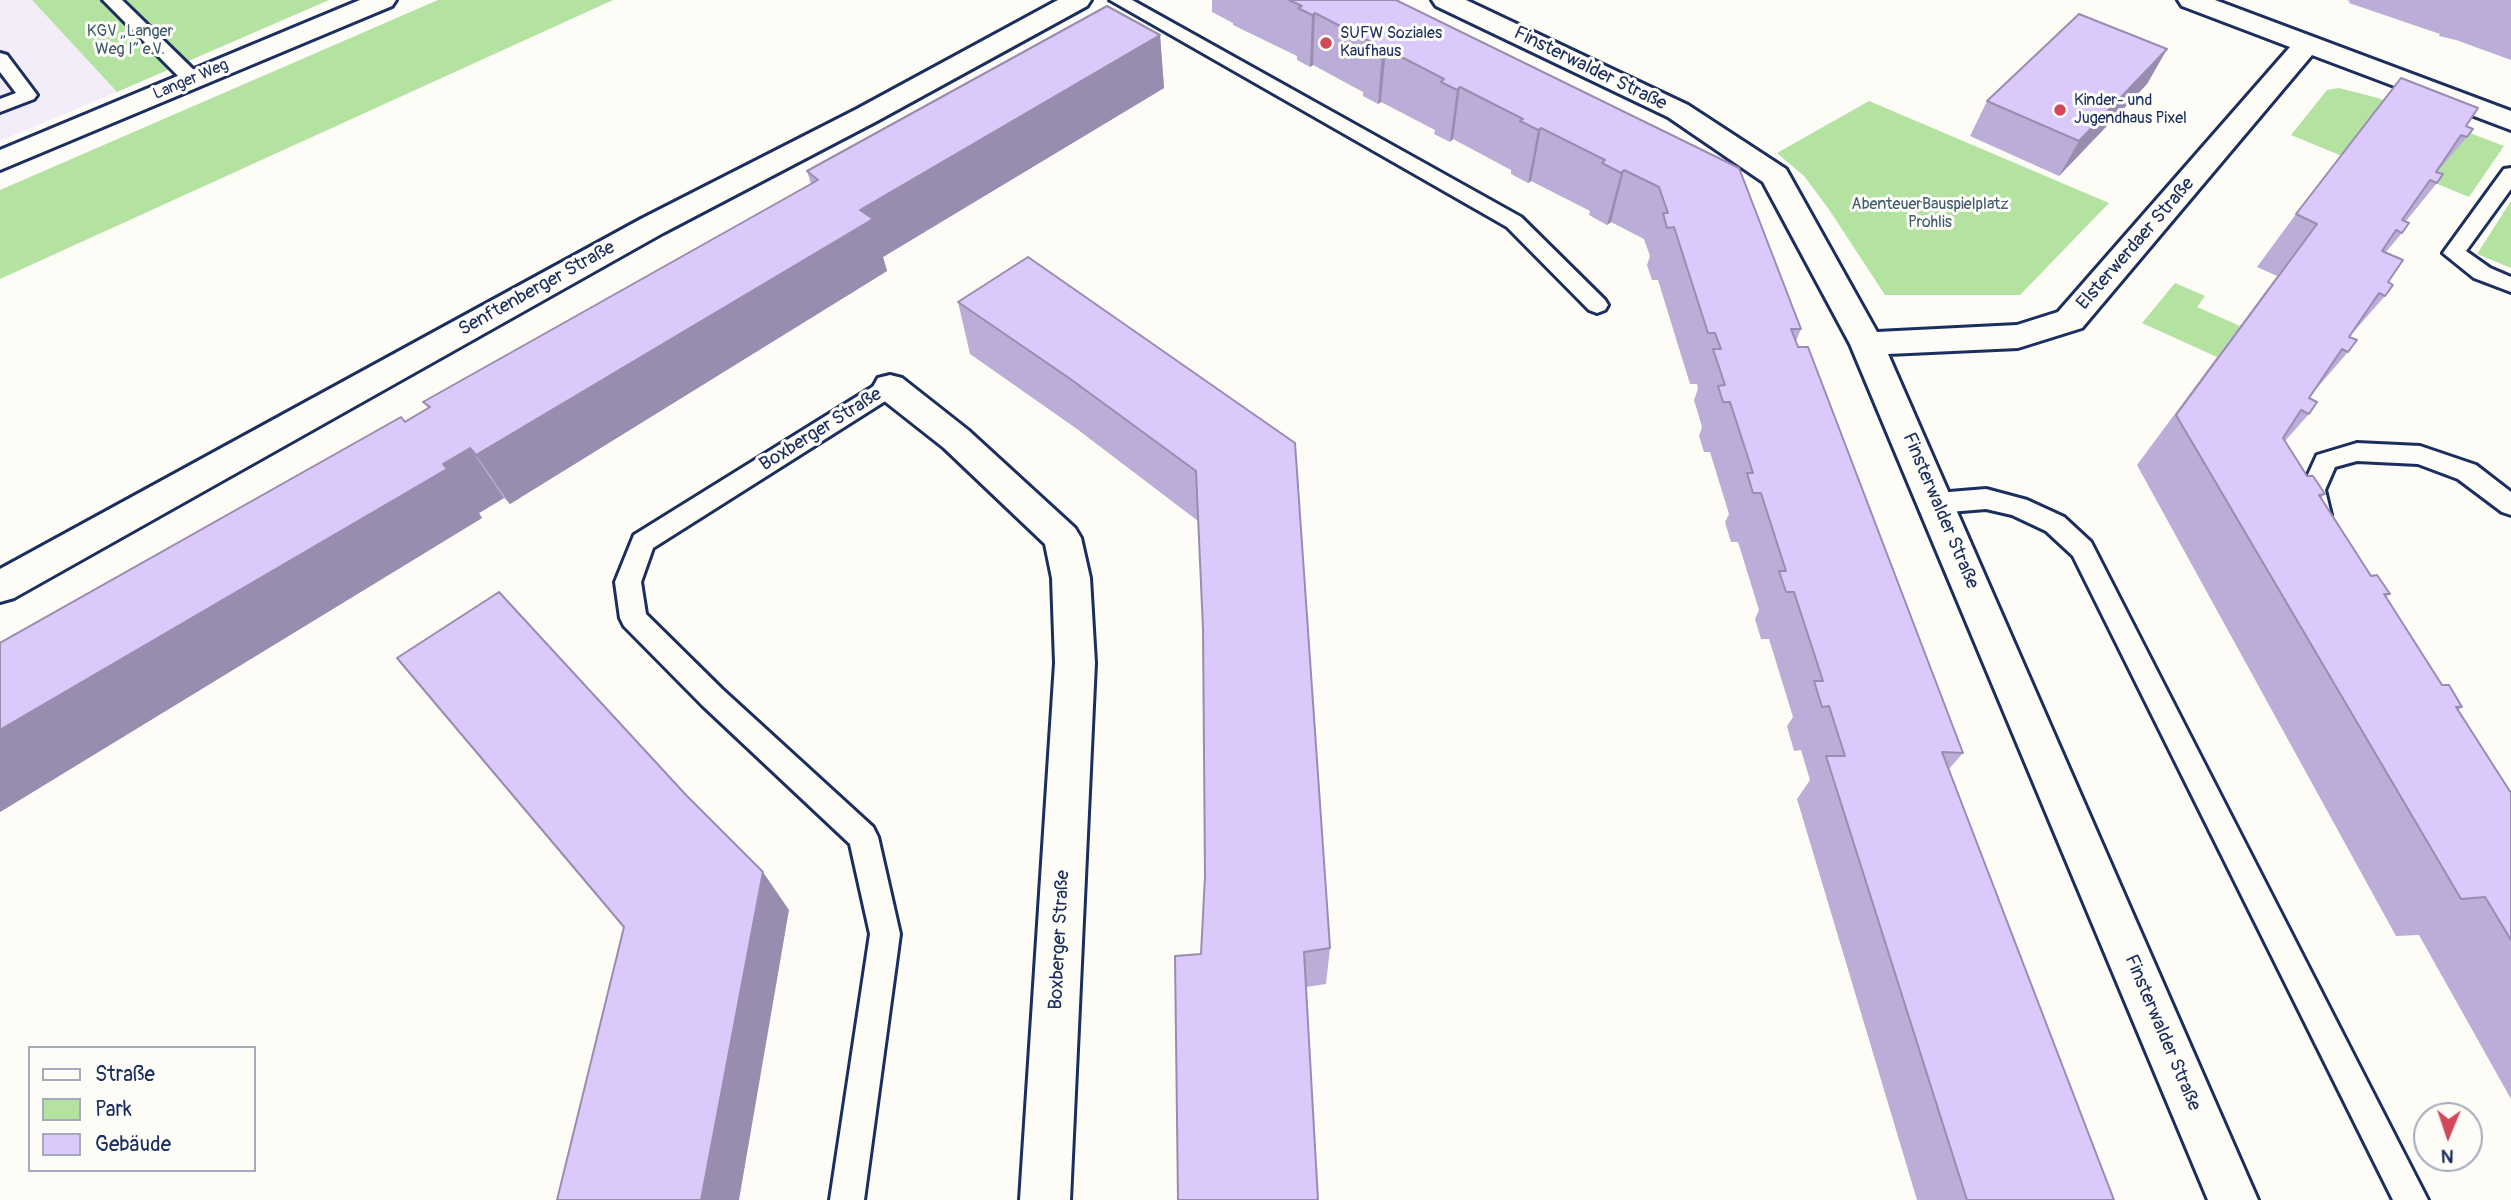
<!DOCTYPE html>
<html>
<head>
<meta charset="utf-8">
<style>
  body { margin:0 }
  #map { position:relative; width:2511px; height:1200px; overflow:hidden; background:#fdfcf7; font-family:Pangolin,sans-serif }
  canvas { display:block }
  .legend { position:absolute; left:28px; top:1046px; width:228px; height:126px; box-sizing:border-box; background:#fdfcf7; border:2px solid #a3aaba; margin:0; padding:9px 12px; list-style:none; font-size:21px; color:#1b2f5e }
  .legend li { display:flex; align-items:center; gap:14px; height:35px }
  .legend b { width:35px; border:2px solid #a3aaba }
  .north { position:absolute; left:2413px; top:1102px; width:70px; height:70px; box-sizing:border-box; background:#fdfcf7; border:2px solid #a3aaba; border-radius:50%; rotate:182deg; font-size:19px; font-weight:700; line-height:28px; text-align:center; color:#1b2f5e }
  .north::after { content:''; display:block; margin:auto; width:24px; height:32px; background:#d1495b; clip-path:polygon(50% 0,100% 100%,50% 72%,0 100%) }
</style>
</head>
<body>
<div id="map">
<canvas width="2511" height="1200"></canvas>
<ul class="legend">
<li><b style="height:9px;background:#fdfcf7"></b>Straße</li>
<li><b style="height:19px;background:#b3e2a1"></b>Park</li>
<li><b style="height:19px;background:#dac9fa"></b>Gebäude</li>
</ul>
<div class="north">N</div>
</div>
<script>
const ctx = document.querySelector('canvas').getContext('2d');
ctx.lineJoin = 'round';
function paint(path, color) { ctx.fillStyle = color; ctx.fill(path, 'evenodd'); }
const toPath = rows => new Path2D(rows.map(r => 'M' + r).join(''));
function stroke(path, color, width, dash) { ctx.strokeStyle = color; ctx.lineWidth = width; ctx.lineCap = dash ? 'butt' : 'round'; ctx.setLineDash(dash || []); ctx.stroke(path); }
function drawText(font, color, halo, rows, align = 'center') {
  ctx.font = font + ' Pangolin,sans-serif'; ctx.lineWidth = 6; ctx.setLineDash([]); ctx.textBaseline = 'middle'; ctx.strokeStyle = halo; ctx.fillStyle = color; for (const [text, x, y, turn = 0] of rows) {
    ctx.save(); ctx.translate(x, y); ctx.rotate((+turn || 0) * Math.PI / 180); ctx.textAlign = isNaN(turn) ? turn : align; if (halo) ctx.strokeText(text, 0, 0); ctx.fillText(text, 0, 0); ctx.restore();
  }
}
const built = toPath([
  [0,0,32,0,117,92,0,141]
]);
const green = toPath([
  [32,0,329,0,117,92],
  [438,0,613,0,0,279,0,190],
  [2339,88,2378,98,2504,146,2469,197,2423,178,2342,156,2291,135,2327,90],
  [1869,101,2109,203,2020,295,1885,295,1828,208,1804,176,1777,153],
  [2511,201,2511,268,2477,254],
  [2175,283,2205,296,2197,307,2240,326,2217,357,2142,323]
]);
const lane = toPath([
  [103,0,122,0,200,76,203,80,200,84,186,84,103,0],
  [1110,0,1132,0,1521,217,1605,300,1608,305,1605,310,1597,313,1589,310,1507,227,1110,0],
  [0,53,7,55,37,95,34,99,0,112,0,99,16,93,0,72,0,53],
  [2511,168,2511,189,2466,251,2490,268,2511,277,2511,292,2474,278,2443,253,2504,169,2511,168],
  [890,379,898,381,902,387,898,393,653,548,641,582,646,614,722,689,873,827,878,837,900,934,864,1200,830,1200,870,934,850,844,702,705,624,626,620,618,615,582,634,535,882,381,890,379],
  [2357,443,2420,446,2476,465,2511,492,2511,515,2502,512,2458,479,2418,464,2357,461,2335,467,2325,490,2331,515,2327,522,2318,525,2309,522,2301,490,2317,455,2357,443],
  [1986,489,2027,500,2064,517,2091,542,2428,1200,2393,1200,2073,556,2046,531,2012,515,1986,509,1937,513,1928,510,1925,503,1928,496,1937,493,1986,489]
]);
const street = toPath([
  [1058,0,1091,0,1087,6,877,121,663,233,14,598,0,602,0,569,641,219,857,109,1058,0],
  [1432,0,1466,0,1688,105,1786,169,1877,332,2017,325,2058,312,2290,47,2182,6,2178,0,2215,0,2511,111,2511,130,2312,55,2082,328,2018,348,1888,354,2258,1200,2208,1200,1850,344,1763,182,1668,117,1436,6,1432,0],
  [890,375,902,378,968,430,1075,528,1081,538,1090,578,1095,663,1070,1200,1020,1200,1055,663,1052,578,1045,544,944,448,878,396,873,387,878,378,890,375]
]);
const secondary = toPath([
  [360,0,396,0,392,6,0,170,0,150,360,0]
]);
const wall = toPath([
  [1212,0,1396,0,1739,168,1801,329,1796,341,1963,753,1948,770,2114,1200,1917,1200,1797,799,1810,780,1801,750,1794,751,1787,726,1793,717,1769,639,1761,639,1755,619,1759,610,1738,542,1731,542,1725,522,1729,514,1710,452,1704,452,1699,436,1702,427,1694,400,1698,389,1697,384,1690,384,1658,280,1652,280,1647,265,1650,256,1644,239,1611,222,1607,225,1589,215,1590,211,1531,181,1528,183,1511,174,1511,170,1453,139,1450,142,1434,134,1435,130,1381,102,1378,104,1363,96,1363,92,1313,65,1310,67,1297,60,1297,56,1233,25,1233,23,1212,12],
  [2346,0,2511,0,2511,60,2456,40,2439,36,2440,34,2349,3,2350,1],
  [1160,35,1164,88,883,257,887,271,510,504,504,498,479,513,482,518,0,812,0,643,428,408,423,402,811,184,807,171],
  [2167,49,2147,84,2059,176,1970,136,1987,101],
  [2466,126,2467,137,2437,172,2437,183,2406,221,2402,233,2386,252,2388,282,2385,296,2349,337,2348,352,2310,396,2309,414,2285,441,2307,476,2325,494,2321,498,2371,576,2390,594,2386,597,2442,685,2462,707,2458,710,2511,793,2511,1099,2419,935,2396,936,2137,465,2277,276,2257,267,2296,214],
  [958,302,1295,443,1330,948,1326,984,1306,987,1201,954,1205,876,1203,629,1198,521,1077,429,970,354]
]);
const shadedWall = toPath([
  [1315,13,1313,65,1310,67,1312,15],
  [1160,35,1164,88,883,257,887,271,510,504,476,455,860,210],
  [1386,49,1381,102,1378,104,1382,52],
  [2167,49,2147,84,2059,176,2079,141],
  [1460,87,1453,139,1450,142,1457,90],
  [1541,128,1531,181,1528,183,1538,130],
  [1624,170,1611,222,1607,225,1621,173],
  [470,448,504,498,479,513,482,518,0,812,0,730],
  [763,872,789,910,739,1200,701,1200]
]);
const building = toPath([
  [1289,0,1396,0,1739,168,1801,329,1791,329,1798,347,1808,347,1963,753,1942,752,2114,1200,1967,1200,1826,756,1845,756,1829,706,1822,707,1814,681,1823,681,1794,592,1786,592,1779,571,1786,571,1761,493,1753,493,1747,473,1753,473,1730,402,1723,402,1718,386,1725,385,1713,349,1721,349,1715,333,1708,333,1674,227,1667,228,1663,213,1668,213,1659,187,1624,170,1621,173,1602,163,1605,160,1541,128,1538,130,1520,121,1523,119,1460,87,1457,90,1441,82,1444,79,1386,49,1382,52,1367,44,1371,42,1315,13,1312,15,1298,8,1302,6,1289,0],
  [1107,6,1160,35,860,210,873,219,476,455,470,448,443,464,447,469,0,730,0,643,401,417,405,422,430,407,423,402,818,180,807,171,1107,6],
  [2079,14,2167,49,2079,141,1987,101,2079,14],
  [2401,78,2478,108,2466,126,2473,129,2467,137,2461,135,2436,172,2443,174,2437,183,2430,180,2402,220,2409,223,2402,233,2396,230,2382,251,2403,260,2388,282,2393,285,2385,296,2379,293,2349,337,2357,340,2348,352,2342,349,2309,398,2317,402,2309,414,2301,410,2283,438,2307,476,2313,476,2325,494,2319,495,2371,576,2377,575,2390,594,2384,594,2442,685,2449,685,2462,707,2456,707,2511,793,2511,940,2485,897,2461,899,2176,415,2317,224,2296,214,2401,78],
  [1028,257,1295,443,1330,948,1304,952,1318,1200,1178,1200,1175,956,1201,954,1205,876,1203,629,1196,471,1069,378,958,302,1028,257],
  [499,592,686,795,763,872,701,1200,557,1200,624,927,397,658,499,592]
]);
const markers = [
  [1326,43,7,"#d1495b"],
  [2060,110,7,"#d1495b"]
];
const farParknames = [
  ["KGV „Langer",130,32],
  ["Weg I“ e.V.",130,50],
  ["AbenteuerBauspielplatz",1930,205],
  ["Prohlis",1930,223]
];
const farPoinames = [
  ["SUFW Soziales",1340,34],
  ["Kaufhaus",1340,52],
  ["Kinder- und",2074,101],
  ["Jugendhaus Pixel",2074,119]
];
const farStreetnames = [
  ["Langer Weg",191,80,-23]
];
const streetNames = [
  ["Finsterwalder Straße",1590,69,26],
  ["Elsterwerdaer Straße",2136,244,-49],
  ["Senftenberger Straße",537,289,-29],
  ["Boxberger Straße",821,430,-32],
  ["Finsterwalder Straße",1940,511,67],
  ["Boxberger Straße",1060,940,-87],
  ["Finsterwalder Straße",2162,1033,67]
];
paint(built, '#f2edf8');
paint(green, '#b3e2a1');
stroke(lane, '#1b2f5e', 6);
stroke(street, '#1b2f5e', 6);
stroke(secondary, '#1b2f5e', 6);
paint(lane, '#fdfcf7');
paint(street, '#fdfcf7');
paint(secondary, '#fdfcf7');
paint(wall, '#bbadd7');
paint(shadedWall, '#998daf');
paint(building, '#dac9fa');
stroke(building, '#998daf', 2);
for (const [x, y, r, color] of markers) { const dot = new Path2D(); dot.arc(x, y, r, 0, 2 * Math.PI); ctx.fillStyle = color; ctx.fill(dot); stroke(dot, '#fdfcf7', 2.5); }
drawText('16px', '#415c6f', '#fdfcf7', farParknames);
drawText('16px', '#1b2f5e', '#fdfcf7', farPoinames, 'left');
drawText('16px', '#1b2f5e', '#fdfcf7', farStreetnames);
drawText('19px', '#1b2f5e', '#fdfcf7', streetNames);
</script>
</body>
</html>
